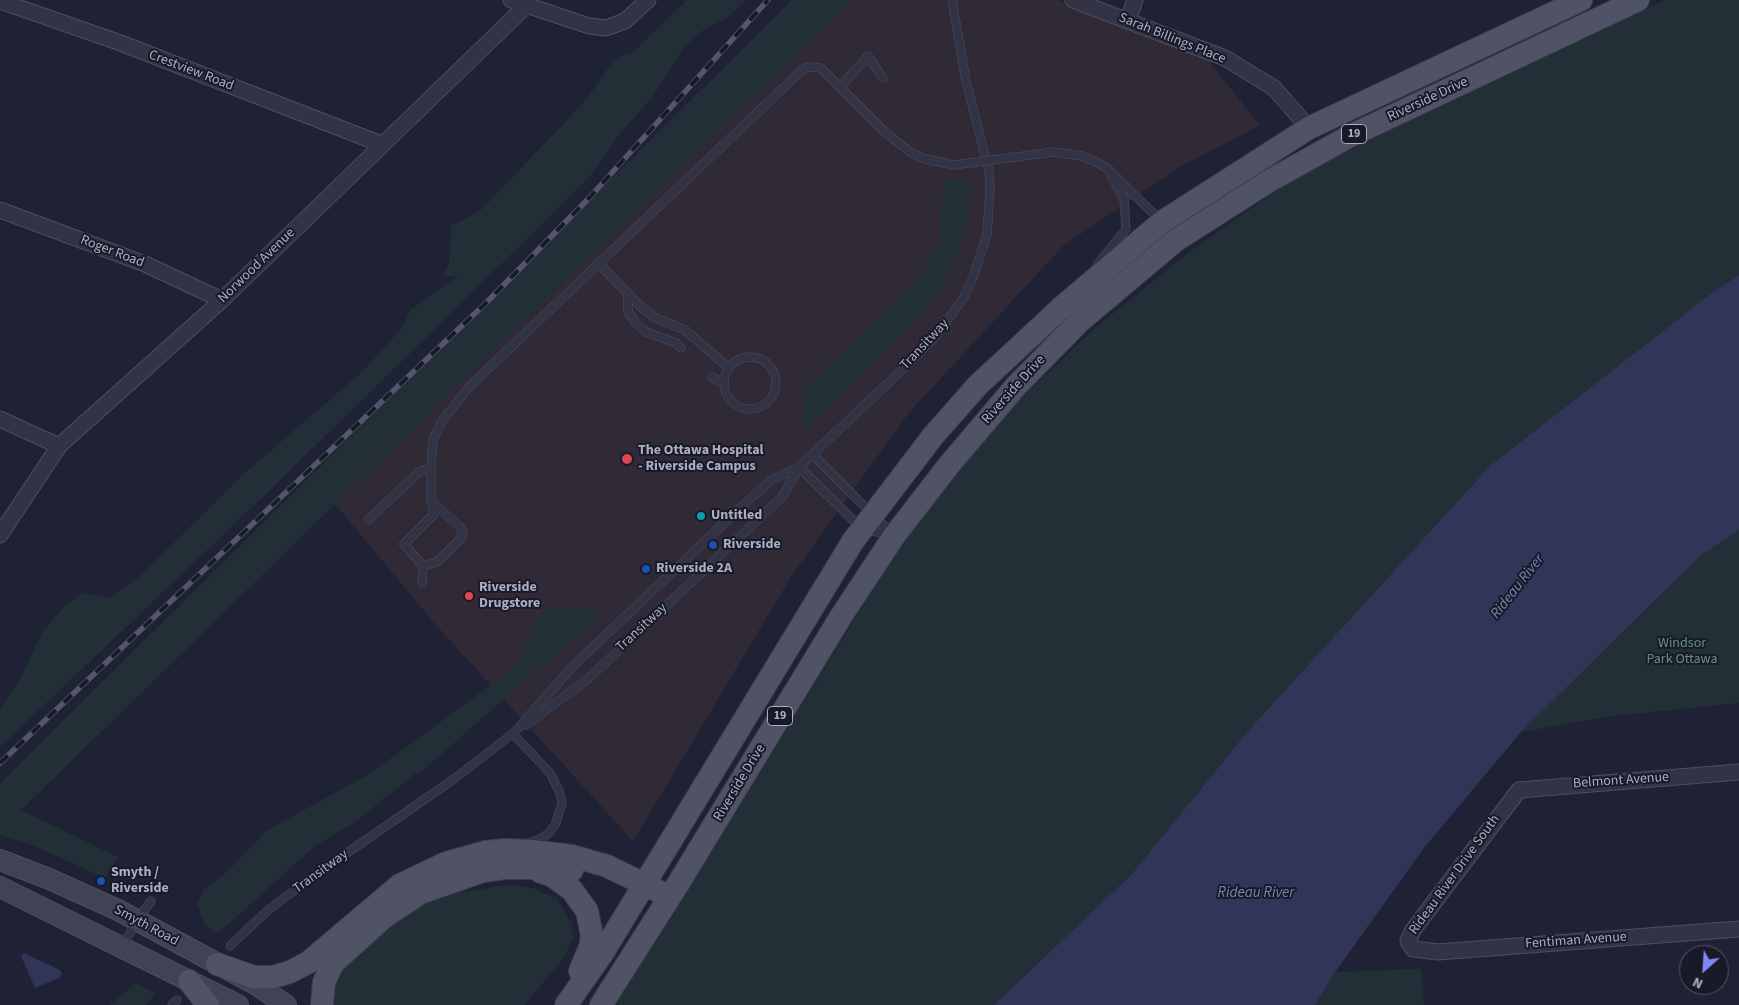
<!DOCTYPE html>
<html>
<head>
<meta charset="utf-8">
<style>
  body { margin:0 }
  #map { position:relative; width:1739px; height:1005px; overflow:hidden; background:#1f2234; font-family:"Source Sans 3",sans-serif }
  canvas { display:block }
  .north { position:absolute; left:1679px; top:945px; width:50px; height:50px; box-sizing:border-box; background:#181a29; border:1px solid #535566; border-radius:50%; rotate:206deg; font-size:14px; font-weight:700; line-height:20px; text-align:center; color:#acaec2 }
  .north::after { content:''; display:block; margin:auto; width:18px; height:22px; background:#7f89f4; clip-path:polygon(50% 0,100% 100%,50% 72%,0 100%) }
</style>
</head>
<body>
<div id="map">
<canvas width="1739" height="1005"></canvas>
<div class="north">N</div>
</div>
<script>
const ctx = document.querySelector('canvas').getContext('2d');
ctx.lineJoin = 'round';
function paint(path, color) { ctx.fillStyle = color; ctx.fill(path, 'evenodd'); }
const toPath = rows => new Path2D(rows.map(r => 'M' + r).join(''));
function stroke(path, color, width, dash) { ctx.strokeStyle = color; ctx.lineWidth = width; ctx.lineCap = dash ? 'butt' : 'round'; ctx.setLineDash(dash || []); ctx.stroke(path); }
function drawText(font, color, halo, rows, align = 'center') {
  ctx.font = font + ' "Source Sans 3",sans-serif'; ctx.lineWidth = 4; ctx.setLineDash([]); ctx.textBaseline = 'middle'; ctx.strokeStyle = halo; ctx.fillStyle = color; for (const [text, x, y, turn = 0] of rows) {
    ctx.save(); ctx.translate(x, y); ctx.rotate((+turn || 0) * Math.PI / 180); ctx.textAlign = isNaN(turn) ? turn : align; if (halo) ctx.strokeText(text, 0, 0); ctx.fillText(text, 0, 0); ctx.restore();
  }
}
const medical = toPath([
  [842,0,1058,0,1202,53,1260,125,1182,166,1064,245,908,414,792,575,633,841,435,624,335,504,496,337]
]);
const green = toPath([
  [687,0,746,0,728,17,702,31,685,46,652,98,621,132,590,177,266,494,0,747,0,709,20,680,42,632,62,609,79,595,87,593,108,598,138,578,246,472,362,372,401,329,411,309,458,276,443,277,449,263,451,226,481,210,587,99,612,62,618,57,632,53],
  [792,0,853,0,21,810,118,857,105,878,32,845,0,835,0,783],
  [1665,0,1739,0,1739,275,1712,293,1132,874,994,1005,612,1005,661,934,902,542,1013,406,1094,329,1189,252,1283,186,1386,131],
  [944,179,970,180,968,225,951,270,924,312,807,429,803,429,805,387,918,280,939,243],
  [1739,530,1739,703,1614,716,1521,732,1699,557],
  [582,606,594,612,598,618,588,629,575,637,421,772,415,774,354,823,316,845,223,929,217,933,205,925,197,904,203,890,227,872,266,831,369,774,502,677,523,654,532,626,548,609],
  [508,885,532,888,557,898,572,924,573,938,564,958,524,1005,332,1005,336,978,350,961,415,907,448,894],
  [1421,969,1424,1005,1315,1005,1335,972],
  [136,983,156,994,145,1005,110,1005]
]);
const water = toPath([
  [1739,275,1739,530,1699,557,1521,732,1424,848,1335,972,1315,1005,994,1005,1132,874,1249,730,1490,466,1712,293],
  [24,953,60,970,62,974,59,978,35,988,21,956]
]);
const lane = toPath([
  [841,86,868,56,883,78],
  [1016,157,1054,152,1082,156,1096,162,1108,169,1161,221],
  [598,263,642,308,656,318,685,330,729,368],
  [1097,265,1126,229,1124,199,1111,175],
  [628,295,628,312,636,323,646,332,676,343,681,348],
  '724 383a26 26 0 1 1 52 0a26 26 0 1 1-52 0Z',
  [712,377,724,384],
  [813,455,893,535],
  [799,467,862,529,891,535],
  [368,520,419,472,431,467],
  [423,566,437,562,461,538,463,533,460,527,431,501],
  [422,583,423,566,404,544,434,514,431,501,431,467,433,439,442,421,469,387,802,70,808,67,821,68,885,132,910,152,922,158,953,165],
  [526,725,588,679,783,496,799,467],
  [513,734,574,665,738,510,771,480,799,467,905,367,937,335,964,297,974,275,987,234,990,190,989,171,966,81,952,0],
  [513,734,550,773,560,793,562,804,555,825,549,833,540,839,528,843],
  [230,946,267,911,308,880,454,779,516,731],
  [122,947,137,920,151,901],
  [172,1005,177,1000]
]);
const street = toPath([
  [511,0,589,26,606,28,625,21,648,0],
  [1073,0,1225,58,1274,88,1309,128],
  [0,1,118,42,381,144],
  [1128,20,1135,0],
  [0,210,145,264,222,300],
  [0,419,59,446],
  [0,535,59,446,222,300,526,6],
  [1739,772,1519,790,1413,930,1408,941,1413,949,1438,952,1739,929]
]);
const secondary = toPath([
  [0,860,47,878,118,910,255,984,286,1005],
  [0,887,238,1005]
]);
const primary = toPath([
  [541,872,551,875,572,890,587,911,592,936,590,947,580,971],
  [217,964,254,977,273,977,290,972,309,962,400,885,446,863,485,852,505,850,531,851,572,856,607,866,658,891],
  [189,981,208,1005],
  [322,1005,324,982,333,963,384,917,420,893,483,871,504,868,556,868,572,870],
  [566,1005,602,954,853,541,933,436,978,385,1061,308,1162,222,1309,128,1581,0],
  [601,1005,678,884,840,618,894,536,949,465,1016,386,1080,321,1175,241,1269,181,1350,136,1638,0]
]);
const rail = toPath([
  [0,763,486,303,590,197,768,0]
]);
const laneBridge = toPath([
  [953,165,1016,157]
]);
const markers = [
  [627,459,6,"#e0444e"],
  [701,516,5,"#0f9aa8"],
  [713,545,5,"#1a4fb4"],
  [646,569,5,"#1a4fb4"],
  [469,596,5,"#e0444e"],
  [101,881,5,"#1a4fb4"]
];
const shields = [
  [1354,134,25],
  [780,716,25]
];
const shieldNames = [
  ["19",1354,134],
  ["19",780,716]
];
const streetNames = [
  ["Sarah Billings Place",1172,39,22],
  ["Crestview Road",191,71,21],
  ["Riverside Drive",1428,100,-25],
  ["Roger Road",112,252,21],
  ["Norwood Avenue",257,266,-44],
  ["Transitway",925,345,-47],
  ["Riverside Drive",1014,390,-48],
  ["Transitway",642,628,-43],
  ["Belmont Avenue",1621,781,-4],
  ["Riverside Drive",740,783,-59],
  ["Transitway",321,872,-36],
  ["Rideau River Drive South",1455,875,-54],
  ["Smyth Road",146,926,28],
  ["Fentiman Avenue",1576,941,-4]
];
const poiNames = [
  ["The Ottawa Hospital",638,451],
  ["- Riverside Campus",638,467],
  ["Untitled",711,516],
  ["Riverside",723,545],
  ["Riverside 2A",656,569],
  ["Riverside",479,588],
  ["Drugstore",479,604],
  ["Smyth /",111,873],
  ["Riverside",111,889]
];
const parkNames = [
  ["Windsor",1682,644],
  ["Park Ottawa",1682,660]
];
const waterNames = [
  ["Rideau River",1518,587,-52],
  ["Rideau River",1256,894]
];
paint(medical, '#2f2a36');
paint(green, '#222f36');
paint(water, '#313659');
stroke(lane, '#4d4f60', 9);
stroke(street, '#4d4f60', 17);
stroke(secondary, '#4d4f60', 22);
stroke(primary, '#3c3e4e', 24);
stroke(lane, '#323445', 8);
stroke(street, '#323445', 15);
stroke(secondary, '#414258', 20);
stroke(primary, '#505365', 22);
stroke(rail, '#54576c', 5.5);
stroke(rail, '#181a29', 4, [11]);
stroke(laneBridge, '#4d4f60', 9, []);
stroke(laneBridge, '#323445', 8);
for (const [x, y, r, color] of markers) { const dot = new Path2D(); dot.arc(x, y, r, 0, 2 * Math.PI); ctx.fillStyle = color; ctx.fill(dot); stroke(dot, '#181a29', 2); }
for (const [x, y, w] of shields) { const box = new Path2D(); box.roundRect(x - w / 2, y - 9.5, w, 19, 4); ctx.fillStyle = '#181a29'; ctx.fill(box); stroke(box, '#acaec2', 1); }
drawText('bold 12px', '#acaec2', null, shieldNames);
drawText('14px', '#acaec2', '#181a29', streetNames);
drawText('bold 14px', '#acaec2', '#181a29', poiNames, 'left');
drawText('14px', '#65917d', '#181a29', parkNames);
drawText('italic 15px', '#7c83af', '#181a29', waterNames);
</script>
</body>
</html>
